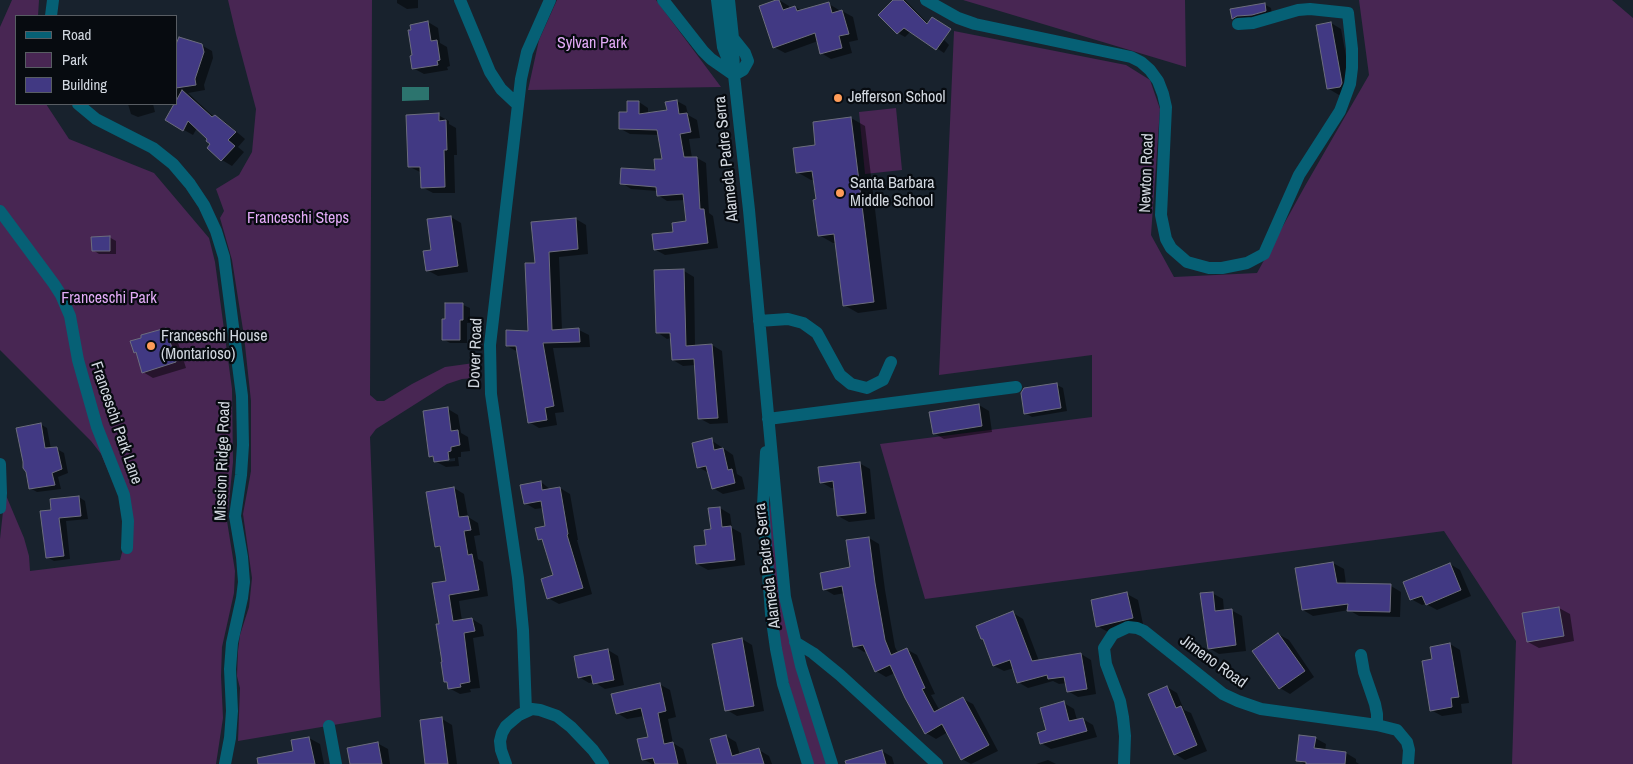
<!DOCTYPE html>
<html>
<head>
<meta charset="utf-8">
<style>
  body { margin:0 }
  #map { position:relative; width:1633px; height:764px; overflow:hidden; background:#18222d; font-family:"Archivo Narrow",sans-serif }
  canvas { display:block }
  .legend { position:absolute; left:15px; top:15px; width:162px; height:90px; box-sizing:border-box; background:#070b10; border:1px solid #585d63; margin:0; padding:6px 9px; list-style:none; font-size:15px; color:#d2d8e0 }
  .legend li { display:flex; align-items:center; gap:10px; height:25px }
  .legend b { width:25px; border:1px solid #585d63 }
</style>
</head>
<body>
<div id="map">
<canvas width="1633" height="764"></canvas>
<ul class="legend">
<li><b style="height:6px;background:#066075"></b>Road</li>
<li><b style="height:14px;background:#482653"></b>Park</li>
<li><b style="height:14px;background:#413983"></b>Building</li>
</ul>
</div>
<script>
const ctx = document.querySelector('canvas').getContext('2d');
ctx.lineJoin = 'round';
function paint(path, color) { ctx.fillStyle = color; ctx.fill(path, 'evenodd'); }
const toPath = rows => new Path2D(rows.map(r => 'M' + r).join(''));
function stroke(path, color, width, dash) { ctx.strokeStyle = color; ctx.lineWidth = width; ctx.lineCap = dash ? 'butt' : 'round'; ctx.setLineDash(dash || []); ctx.stroke(path); }
function drawText(font, color, halo, rows, align = 'center') {
  ctx.font = font + ' "Archivo Narrow",sans-serif'; ctx.lineWidth = 4.5; ctx.setLineDash([]); ctx.textBaseline = 'middle'; ctx.strokeStyle = halo; ctx.fillStyle = color; for (const [text, x, y, turn = 0] of rows) {
    ctx.save(); ctx.translate(x, y); ctx.rotate((+turn || 0) * Math.PI / 180); ctx.textAlign = isNaN(turn) ? turn : align; if (halo) ctx.strokeText(text, 0, 0); ctx.fillText(text, 0, 0); ctx.restore();
  }
}
const green = toPath([
  [12,0,39,0,38,16,16,16,16,104,46,104,69,139,154,173,209,238,215,262,232,389,233,462,227,521,235,571,234,593,222,647,221,676,223,718,216,764,0,764,0,539,5,493,24,538,29,556,30,571,120,560,123,549,122,503,101,454,91,441,0,350,0,27],
  [228,0,372,0,370,395,377,401,384,401,412,384,445,367,474,363,474,378,462,379,447,384,376,429,370,437,381,717,238,741,240,688,237,676,238,651,240,635,249,607,252,578,243,514,251,471,251,401,244,336,232,260,220,218,224,211,216,189,239,175,252,152,256,109,236,34],
  [557,0,656,0,721,87,528,90,539,40],
  [963,0,1185,0,1186,67],
  [1359,0,1612,0,1633,18,1633,764,1512,764,1516,641,1444,531,925,599,880,444,1092,417,1092,355,939,375,954,31,1126,65,1150,80,1160,109,1151,235,1174,277,1257,273,1305,186,1369,75],
  [896,108,902,170,865,174,859,112],
  [770,499,780,585,829,764,812,764,796,714,780,648,768,529]
]);
const water = toPath([
  [402,87,429,87,429,100,402,101]
]);
const shadow = toPath([
  [397,0,418,0,418,8,407,9,397,3],
  [779,0,789,6,790,9,795,7,802,11,829,4,839,10,840,12,842,11,853,17,858,40,849,42,852,53,831,59,821,53,818,41,785,53,774,47],
  [894,0,905,0,949,45,944,53,911,31,905,37,898,33],
  [1264,4,1271,8,1272,14,1239,22,1233,19,1231,10],
  [428,22,438,28,440,43,447,47,450,66,447,67,448,70,424,74,413,68],
  [1331,23,1341,29,1352,89,1351,93,1339,95,1329,89],
  [201,45,212,51,213,58,204,85,205,90,188,93,214,117,225,122,245,139,238,147,244,152,232,166,222,160,212,144,197,128,193,135,168,121,168,117,176,104,176,48],
  [677,101,686,106,688,115,697,120,700,138,689,139,692,158,697,158,706,163,709,213,713,216,718,248,665,255,656,250,687,222,685,200,667,201,658,195,657,191,631,189,622,183,656,172,664,160,659,135,630,134,621,129,628,113,639,102,648,108,648,114,668,111],
  [128,104,153,104,155,112,138,117,131,114],
  [438,115,449,121,449,124,456,128,457,155,454,155,455,193,433,193,422,187,422,173,410,167],
  [851,118,865,126,887,309,858,313,844,305,836,243,833,243,819,235,815,180,811,180,797,172,817,146],
  [451,217,461,223,468,272,438,276,427,270,432,251],
  [576,219,586,225,588,254,559,257,562,330,579,330,589,335,590,347,553,348,564,412,555,413,557,425,539,428,529,422,518,352,507,346,529,332,536,264],
  [109,237,116,241,116,254,99,254,93,250],
  [684,271,694,277,695,346,712,345,722,351,728,423,710,424,699,418,695,365,683,366,673,360,671,338,667,339,657,332],
  [446,304,463,305,470,308,470,323,467,323,467,343,450,343,443,339,446,320],
  [166,330,176,336,186,368,153,378,143,372,138,354,135,352],
  [1057,385,1063,388,1067,411,1032,417,1025,413],
  [979,405,989,411,992,432,944,439,934,433],
  [448,409,458,415,461,433,468,437,470,451,461,452,461,457,458,457,459,466,446,467,435,461,435,458,431,456],
  [455,458,455,461,442,462,440,460],
  [40,424,47,428,51,449,57,449,64,453,68,473,58,477,61,489,37,492,30,488],
  [711,440,733,455,737,474,742,477,745,489,723,494,713,488,709,473,698,467],
  [859,463,870,469,875,519,849,522,838,516,835,488,831,488,821,482],
  [541,482,551,490,560,488,570,494,578,540,577,540,592,594,559,604,548,598,555,576,545,542,539,539,547,527,543,508,535,509,525,503],
  [454,488,464,494,468,517,478,523,480,535,474,536,478,559,483,562,488,596,459,601,462,621,472,619,482,625,484,636,473,638,480,688,470,689,471,692,460,694,449,688,448,683,445,681,440,625,447,582,441,549,437,546],
  [79,497,85,501,88,519,66,521,70,559,54,561,47,557,52,511],
  [720,508,730,514,732,528,741,533,745,565,708,570,697,564,708,546],
  [869,538,879,544,885,590,895,647,898,653,906,649,917,655,935,694,931,695,940,711,963,699,973,704,998,751,971,764,962,759,948,732,936,739,926,733,895,673,886,677,876,671,867,652,864,652,854,646,845,593,834,595,824,589,851,568],
  [1333,563,1344,569,1346,584,1391,586,1401,592,1400,617,1359,616,1349,610,1313,616,1303,610],
  [1450,564,1460,570,1471,596,1437,610,1426,604,1422,605,1411,599],
  [1212,593,1223,599,1224,611,1231,610,1242,616,1246,651,1219,654,1209,648],
  [1127,594,1138,600,1143,624,1108,632,1097,626],
  [1559,608,1570,614,1574,641,1539,648,1528,642],
  [1013,613,1023,619,1039,661,1081,654,1091,660,1096,694,1078,697,1068,691,1067,683,1059,684,1053,681,1028,688,1018,682,1014,668,1004,671,994,666,985,640,982,639],
  [1278,634,1289,640,1314,677,1290,694,1280,688],
  [742,639,752,645,764,711,737,716,727,710],
  [1450,644,1460,650,1469,703,1461,704,1462,713,1442,716,1431,710,1433,660],
  [608,650,618,656,624,685,605,689,594,682,589,683,579,677],
  [659,684,670,690,676,717,668,719,673,743,683,749,687,764,652,764,643,759,649,738,644,716,627,719,617,713],
  [1167,687,1177,693,1184,710,1191,713,1207,751,1185,760,1175,754],
  [1064,703,1074,709,1077,720,1083,719,1093,725,1097,737,1051,749,1041,743],
  [442,719,452,725,457,764,426,764],
  [726,736,736,742,740,755,759,750,769,756,772,764,719,764],
  [309,738,320,744,324,764,275,764,295,752,293,741],
  [1315,738,1326,744,1325,751,1346,753,1356,759,1356,762,1359,764,1304,764,1298,760],
  [377,743,388,749,390,764,351,764],
  [882,751,892,757,894,764,865,764],
  [1048,760,1056,764,1036,764]
]);
const building = toPath([
  [776,0,779,0,783,10,795,6,797,11,829,2,832,13,842,10,849,34,839,36,842,48,820,54,815,33,773,48,759,6,776,0],
  [893,0,903,0,927,24,932,17,951,29,936,50,904,28,897,34,878,15,893,0],
  [1265,3,1266,11,1252,15,1237,16,1232,19,1230,9,1265,3],
  [428,21,431,41,437,40,440,60,437,61,438,65,412,69,410,56,412,55,408,30,411,30,410,25,428,21],
  [1331,22,1342,83,1340,87,1327,89,1316,25,1331,22],
  [179,37,202,44,204,52,195,79,196,85,176,88,176,44,179,37],
  [182,90,212,117,215,115,236,132,228,140,235,146,221,161,207,148,210,144,206,141,207,139,188,121,183,131,165,120,174,104,176,104,176,101,182,90],
  [677,100,679,114,687,113,691,132,680,134,684,157,697,157,700,209,704,209,708,243,654,250,652,234,673,232,672,223,686,221,683,194,657,196,656,187,620,184,621,168,655,170,654,159,662,159,657,130,619,129,619,112,627,112,627,101,639,101,639,114,667,110,665,102,677,100],
  [439,113,439,121,446,120,447,150,444,150,445,187,421,188,420,167,408,167,406,115,439,113],
  [851,117,874,302,843,306,834,234,818,236,813,200,816,199,812,171,796,173,793,148,815,145,813,122,851,117],
  [451,216,458,266,426,271,423,251,431,250,427,219,451,216],
  [576,218,578,249,549,252,552,330,579,328,580,342,543,343,554,406,545,408,547,420,528,423,516,346,506,346,506,330,528,331,525,263,535,263,531,222,576,218],
  [110,236,110,251,92,251,91,237,110,236],
  [684,269,686,346,712,344,718,418,698,419,694,359,672,360,670,333,656,333,654,270,684,269],
  [445,303,463,303,463,320,460,320,460,340,442,340,442,319,445,319,445,303],
  [166,328,176,362,142,373,136,352,134,353,130,341,141,338,141,335,166,328],
  [1057,383,1061,408,1024,414,1021,393,1024,388,1057,383],
  [979,404,982,426,933,434,929,412,979,404],
  [448,407,451,431,458,430,460,445,451,447,451,451,448,452,449,460,434,462,433,456,429,457,423,411,448,407],
  [41,423,45,448,57,447,62,469,52,473,55,485,29,489,26,472,23,468,23,462,16,428,41,423],
  [712,438,714,450,723,448,728,470,732,469,735,483,712,489,706,466,697,468,692,443,712,438],
  [860,462,866,513,837,516,833,481,820,483,818,467,860,462],
  [541,481,542,490,560,487,568,534,567,535,583,588,547,599,541,579,553,575,542,539,538,540,535,528,545,526,541,501,524,504,520,485,541,481],
  [454,487,459,517,468,516,471,530,464,531,468,555,472,554,479,590,449,595,453,621,472,618,475,631,464,633,470,682,460,684,461,687,448,689,447,682,444,682,441,662,442,662,436,624,439,624,432,583,446,581,440,546,435,547,426,492,454,487],
  [79,496,81,516,59,518,64,556,46,558,40,511,51,510,50,499,79,496],
  [720,507,722,527,731,526,735,560,696,564,694,546,706,545,704,530,711,529,708,508,720,507],
  [869,537,875,583,885,640,891,655,907,648,925,688,922,689,934,712,963,697,989,745,961,760,942,724,925,734,905,698,890,665,875,672,863,645,853,647,842,586,823,590,820,573,850,567,846,540,869,537],
  [1333,562,1337,583,1391,584,1390,612,1347,611,1348,604,1302,610,1295,568,1333,562],
  [1450,563,1461,590,1426,605,1422,596,1410,600,1403,582,1450,563],
  [1127,592,1133,618,1096,627,1091,600,1127,592],
  [1213,592,1215,611,1232,609,1236,645,1208,649,1200,593,1213,592],
  [1559,607,1564,636,1527,642,1522,613,1559,607],
  [1013,611,1032,661,1081,653,1087,689,1067,692,1064,677,1048,679,1047,675,1017,683,1010,660,993,666,983,639,981,639,976,626,1013,611],
  [1278,633,1305,671,1279,689,1252,651,1278,633],
  [742,638,754,706,725,711,712,644,742,638],
  [1450,643,1459,697,1451,698,1452,707,1430,711,1422,661,1432,659,1430,647,1450,643],
  [608,649,614,680,593,684,591,675,578,678,574,656,608,649],
  [660,683,666,711,658,713,664,744,673,742,678,764,655,764,653,758,642,760,637,739,648,737,641,708,616,714,611,694,660,683],
  [1167,686,1176,708,1181,706,1197,745,1174,755,1148,694,1167,686],
  [1064,701,1069,721,1083,718,1087,731,1040,744,1037,733,1046,730,1040,708,1064,701],
  [442,717,448,764,425,764,420,720,442,717],
  [726,735,732,756,759,748,764,764,717,764,710,739,726,735],
  [1299,735,1316,737,1314,748,1346,752,1345,764,1306,764,1306,762,1296,761,1299,735],
  [309,737,315,764,258,764,257,758,293,751,291,740,309,737],
  [378,742,382,764,350,764,347,748,378,742],
  [882,750,886,764,846,764,845,761,882,750]
]);
const minor = toPath([
  [460,0,490,72,501,89,517,104],
  [663,0,703,51,711,59,734,75],
  [717,0,723,47,730,65],
  [729,0,733,38,734,75,749,210,785,597,801,666,832,764],
  [926,0,958,18,975,24,1131,57,1141,62,1150,70,1158,81,1163,94,1166,107,1161,215,1166,239,1171,248,1187,262,1209,268,1222,268,1247,263,1264,254,1299,175,1340,111,1350,84,1352,68,1352,49,1348,13,1310,9,1298,10,1253,23,1238,24],
  [51,16,53,0],
  [733,38,745,53,748,61,743,70,734,75],
  [78,104,96,119,153,148,173,164,190,184,204,205,216,231,224,257,242,396,243,445,241,475,235,516,242,557,244,582,242,598,232,643,230,669,232,711,230,738,225,764],
  [0,211,54,284,61,295,70,316,78,360,97,427,124,495,128,521,127,548],
  [759,321,788,319,803,323,817,333,840,375,851,384,867,388,883,380,891,362],
  [768,419,1016,387],
  [766,452,763,505,771,614,776,649,783,684,808,764],
  [0,464,1,493,0,508],
  [795,642,813,653,840,675,937,764],
  [1361,655,1364,672,1375,704,1377,714,1377,725],
  [526,711,523,630,518,578,491,394,490,345,521,79,527,52,550,0],
  [329,726,336,764],
  [506,764,501,750,500,741,502,733,506,726,519,715,532,709,540,710,557,716,571,727,593,750,603,764],
  [1124,764,1125,736,1123,717,1120,701,1106,664,1104,648,1113,634,1128,627,1137,628,1144,631,1223,694,1238,701,1261,709,1377,725,1397,730,1407,742,1409,750,1408,764]
]);
const markers = [
  [838,98,5,"#fe9c58"],
  [840,193,5,"#fe9c58"],
  [151,346,5,"#fe9c58"]
];
const parkNames = [
  ["Sylvan Park",592,44],
  ["Franceschi Steps",298,219],
  ["Franceschi Park",109,299]
];
const poiNames = [
  ["Jefferson School",848,98],
  ["Santa Barbara",850,184],
  ["Middle School",850,202],
  ["Franceschi House",161,337],
  ["(Montarioso)",161,355]
];
const streetNames = [
  ["Alameda Padre Serra",727,159,-96],
  ["Newton Road",1147,173,-88],
  ["Dover Road",476,353,-88],
  ["Franceschi Park Lane",116,423,71],
  ["Mission Ridge Road",223,461,-88],
  ["Alameda Padre Serra",768,566,-97],
  ["Jimeno Road",1213,662,36]
];
paint(green, '#482653');
paint(water, '#2c746e');
paint(shadow, '#0007');
paint(building, '#413983');
stroke(building, '#6c6d7d', 1);
stroke(minor, '#066075', 12);
for (const [x, y, r, color] of markers) { const dot = new Path2D(); dot.arc(x, y, r, 0, 2 * Math.PI); ctx.fillStyle = color; ctx.fill(dot); stroke(dot, '#070b10', 2); }
drawText('16px', '#e2aaf6', '#070b10', parkNames);
drawText('16px', '#d2d8e0', '#070b10', poiNames, 'left');
drawText('16px', '#d2d8e0', '#070b10', streetNames);
</script>
</body>
</html>
